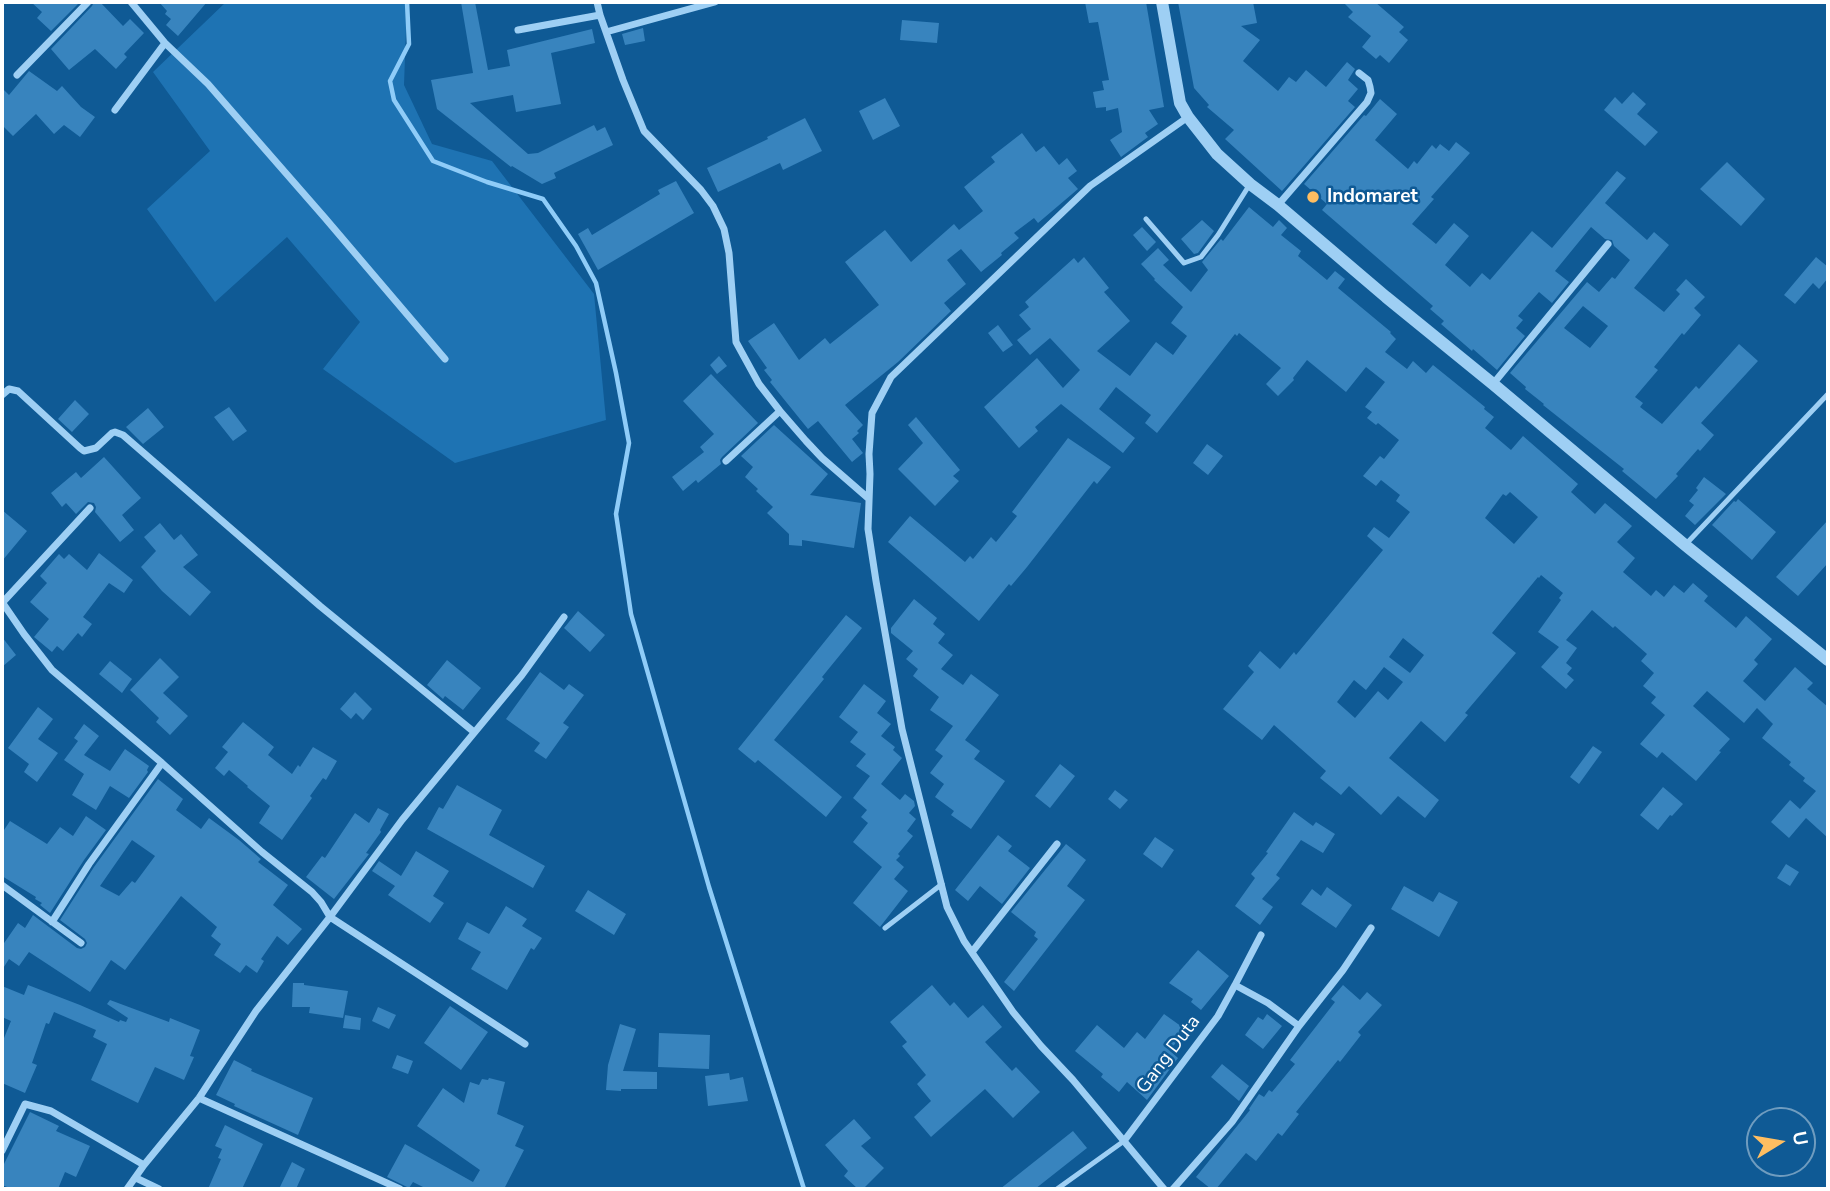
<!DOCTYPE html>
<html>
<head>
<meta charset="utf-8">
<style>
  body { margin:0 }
  #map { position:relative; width:1830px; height:1191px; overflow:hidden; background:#0f5a95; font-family:"Nunito Sans",sans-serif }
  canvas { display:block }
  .frame { position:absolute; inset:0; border:4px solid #fff; pointer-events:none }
  .north { position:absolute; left:1746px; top:1107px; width:70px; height:70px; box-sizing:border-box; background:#0f5a95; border:2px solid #6f9cbf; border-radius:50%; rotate:79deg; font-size:19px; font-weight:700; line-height:28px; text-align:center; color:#fff }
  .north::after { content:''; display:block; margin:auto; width:24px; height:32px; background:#ffbe61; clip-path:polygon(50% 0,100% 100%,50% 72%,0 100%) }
</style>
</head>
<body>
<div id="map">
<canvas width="1830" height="1191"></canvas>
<div class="frame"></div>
<div class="north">U</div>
</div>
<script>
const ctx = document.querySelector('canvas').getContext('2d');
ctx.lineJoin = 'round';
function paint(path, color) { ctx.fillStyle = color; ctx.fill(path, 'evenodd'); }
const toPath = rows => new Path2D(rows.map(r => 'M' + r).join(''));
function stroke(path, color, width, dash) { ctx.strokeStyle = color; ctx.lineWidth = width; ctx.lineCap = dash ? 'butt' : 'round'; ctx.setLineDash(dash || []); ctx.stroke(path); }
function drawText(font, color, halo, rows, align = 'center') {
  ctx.font = font + ' "Nunito Sans",sans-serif'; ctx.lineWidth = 5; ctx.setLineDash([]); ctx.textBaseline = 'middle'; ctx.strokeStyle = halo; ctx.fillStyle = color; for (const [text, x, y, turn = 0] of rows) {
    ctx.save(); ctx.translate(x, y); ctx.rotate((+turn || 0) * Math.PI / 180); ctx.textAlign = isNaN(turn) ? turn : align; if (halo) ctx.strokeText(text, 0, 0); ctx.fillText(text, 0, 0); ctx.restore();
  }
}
const green = toPath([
  [226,2,407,2,404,85,432,144,492,161,594,294,606,420,455,463,323,369,360,322,287,237,215,302,147,209,210,151,153,72]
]);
const stream = toPath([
  [407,2,409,44,390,81,394,100,433,161,487,182,543,199,576,246,596,283,616,373,629,443,616,514,631,614,709,887,804,1189]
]);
const building = toPath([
  [31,2,80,2,51,31,37,18,42,12],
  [94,2,100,2,123,26,130,19,144,33,124,54,127,57,116,69,95,49,69,70,51,49,92,6],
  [159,2,207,2,178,36,166,25,171,19,165,14,167,11],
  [461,2,475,2,488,70,510,66,507,50,592,29,595,43,551,53,561,104,516,112,513,95,470,103,528,154,538,153,594,125,597,131,605,127,613,145,554,173,556,178,542,184,512,166,511,167,437,109,431,80,473,73],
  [1085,2,1146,2,1164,107,1149,110,1158,124,1145,133,1148,137,1121,157,1110,140,1122,132,1118,108,1106,111,1106,107,1096,108,1093,92,1104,90,1102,81,1109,80,1098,22,1089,23],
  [1178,2,1253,2,1257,23,1241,26,1260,40,1243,61,1278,91,1289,77,1296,82,1306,70,1326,87,1347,62,1355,69,1348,80,1358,89,1348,101,1355,107,1282,191,1225,139,1234,130,1207,107,1209,105,1194,88],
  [1343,2,1375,2,1404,27,1399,32,1408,40,1389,63,1380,55,1376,59,1362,47,1371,36,1348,17,1353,12],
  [902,20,939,23,937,43,900,40],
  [643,28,645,41,625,45,622,34],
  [29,71,57,91,62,86,81,107,95,117,80,137,64,125,54,134,36,114,13,136,2,125,2,88,9,95],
  [1633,92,1646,104,1637,114,1658,132,1645,146,1604,110,1615,97,1622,104],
  [885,98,900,126,873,140,859,111],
  [1380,99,1397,114,1375,140,1408,169,1414,161,1417,164,1432,145,1436,149,1440,144,1449,151,1456,142,1470,153,1431,197,1434,199,1412,224,1436,244,1454,223,1469,236,1445,265,1470,287,1482,273,1490,280,1532,231,1552,248,1617,171,1626,178,1605,203,1647,240,1654,232,1669,245,1634,288,1664,312,1680,294,1676,290,1686,279,1705,297,1694,308,1701,315,1684,335,1682,333,1654,367,1658,370,1635,397,1643,403,1640,407,1662,424,1696,386,1699,389,1739,344,1758,361,1701,423,1714,435,1700,451,1698,449,1676,474,1678,476,1656,499,1622,471,1624,469,1543,405,1544,404,1525,389,1526,387,1510,373,1587,282,1599,292,1612,277,1615,279,1630,260,1614,246,1612,240,1605,239,1591,227,1555,271,1569,282,1552,303,1539,292,1518,316,1523,320,1516,328,1525,336,1497,370,1473,349,1472,351,1441,324,1444,321,1430,309,1433,306,1322,210,1327,204,1304,184,1364,115,1366,116],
  [1583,306,1608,326,1590,348,1564,328],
  [805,118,822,151,783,170,780,163,718,192,707,168,768,139,767,137],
  [1022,133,1036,152,1044,146,1059,165,1067,158,1077,171,1068,178,1078,189,1038,223,1034,218,1014,233,1019,238,1001,253,1002,255,981,272,961,249,947,260,966,284,944,303,951,311,898,362,845,405,863,425,857,431,859,433,852,439,863,453,852,462,818,421,808,429,770,382,772,380,764,370,767,368,748,341,774,323,799,360,825,338,830,344,879,305,845,262,885,230,911,262,954,224,959,230,983,211,964,187,995,162,991,157],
  [1727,162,1765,199,1741,226,1700,189],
  [676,181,694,213,598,270,578,234,588,228,592,235,660,194,658,190],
  [1249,207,1273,227,1279,220,1287,228,1281,235,1301,251,1298,256,1327,280,1335,271,1345,279,1338,288,1391,332,1390,333,1396,339,1385,352,1407,369,1413,361,1426,373,1433,365,1485,407,1484,409,1494,417,1485,428,1511,450,1523,436,1578,484,1571,492,1595,514,1605,503,1632,526,1617,542,1635,558,1623,572,1651,596,1656,590,1664,597,1674,585,1684,593,1693,583,1708,596,1704,601,1736,628,1746,616,1772,639,1754,660,1758,664,1743,681,1765,701,1795,667,1813,683,1807,689,1828,707,1828,838,1806,818,1789,838,1771,822,1790,800,1800,809,1816,791,1803,781,1805,778,1789,765,1791,762,1762,738,1773,724,1757,708,1744,723,1707,691,1693,706,1730,739,1719,751,1721,752,1696,781,1662,752,1657,758,1640,744,1665,715,1651,703,1656,697,1643,686,1654,673,1641,661,1647,654,1615,626,1613,628,1592,610,1566,640,1577,648,1566,663,1572,668,1567,674,1574,680,1566,689,1541,667,1559,647,1538,632,1561,600,1559,598,1563,593,1541,575,1539,578,1538,577,1492,633,1516,653,1465,713,1468,715,1445,742,1421,721,1389,758,1439,800,1425,818,1398,796,1381,815,1349,786,1341,795,1320,778,1326,771,1274,725,1262,740,1223,709,1254,672,1248,666,1260,651,1280,669,1294,652,1296,655,1383,550,1367,536,1374,527,1389,538,1410,512,1396,501,1400,495,1381,480,1376,486,1363,476,1380,456,1384,459,1399,440,1378,423,1376,425,1367,418,1372,412,1365,407,1385,382,1366,367,1346,392,1307,360,1293,378,1294,380,1278,396,1266,384,1281,368,1239,333,1237,336,1235,334,1157,433,1145,423,1151,415,1116,387,1099,409,1135,438,1123,453,1061,404,1035,427,1038,431,1019,448,984,407,1037,358,1063,388,1080,370,1050,338,1030,355,1017,340,1031,329,1019,315,1029,307,1025,302,1074,258,1078,263,1084,257,1109,288,1104,292,1130,321,1097,351,1130,376,1156,342,1173,355,1187,336,1171,323,1183,307,1154,280,1155,279,1141,264,1158,248,1169,260,1163,265,1191,292,1208,270,1202,262,1221,239,1223,241],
  [1510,492,1538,517,1514,544,1485,518,1503,494,1506,496],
  [1403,638,1424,655,1410,673,1389,657],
  [1384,667,1403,682,1388,700,1378,691,1355,718,1337,702,1354,680,1366,690],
  [1202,220,1214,231,1198,253,1194,254,1181,239],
  [1142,227,1156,242,1147,251,1133,235],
  [1816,257,1828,267,1828,278,1819,289,1813,283,1795,304,1784,295],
  [998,325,1013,345,1003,352,988,333],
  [719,356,727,366,717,374,710,365],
  [711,374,758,423,722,457,720,460,721,464,698,483,696,480,683,491,672,477,704,452,700,447,714,434,683,401],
  [75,400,89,414,72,432,58,419],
  [229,407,247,431,233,441,214,417],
  [148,408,164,427,143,444,126,427],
  [916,417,960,470,953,476,959,481,935,506,898,469,923,443,908,425],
  [774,425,828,474,810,495,861,503,854,548,802,540,802,546,789,545,789,534,767,513,773,507,756,491,758,489,745,477,753,467,741,456],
  [1068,438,1111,467,1097,484,1094,481,1027,567,1011,586,1009,584,979,621,888,542,910,516,965,562,970,556,973,559,991,537,996,542,1017,516,1012,512],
  [1207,444,1223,456,1208,475,1193,463],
  [104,457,141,498,122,515,134,530,120,542,95,512,96,507,94,503,88,502,76,514,66,503,62,507,51,493,76,472,81,478],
  [1704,477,1726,494,1695,525,1685,516,1694,505,1689,501,1698,490,1696,488],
  [1738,499,1776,532,1752,560,1712,525,1734,501,1736,502],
  [2,510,27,531,2,561],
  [1828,520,1828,563,1798,596,1776,577],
  [160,523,174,540,181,534,198,555,183,567,211,592,190,616,162,591,141,567,156,551,144,537],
  [99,553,133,580,124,593,109,583,83,617,92,624,82,637,78,633,63,651,57,646,52,652,34,637,49,619,30,602,47,583,40,576,59,554,64,559,69,554,87,570],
  [914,599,937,618,933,624,945,634,938,643,953,655,941,669,963,685,971,674,999,695,965,740,980,751,974,759,1005,781,971,829,951,815,954,811,935,797,944,784,930,773,943,756,935,750,953,726,930,710,939,697,913,676,918,669,906,659,913,651,891,633,891,628],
  [578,611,605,635,590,652,564,628],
  [846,615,862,628,822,677,824,679,774,740,842,797,826,817,758,760,755,763,738,749],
  [2,637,16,655,2,667],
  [160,658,179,677,163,693,188,716,170,735,156,722,159,718,130,690],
  [447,660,481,688,463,710,445,696,443,699,427,685],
  [110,661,132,679,122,693,99,674],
  [540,672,564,690,569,684,584,695,563,723,569,727,546,759,534,751,540,743,506,719],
  [864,684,886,701,877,713,891,724,881,736,895,747,893,750,902,758,881,784,900,800,905,794,914,801,915,806,909,813,916,819,907,831,913,836,898,854,900,856,896,860,904,867,894,879,908,891,880,927,853,903,882,867,853,842,868,823,861,817,867,810,853,798,870,776,856,766,866,754,850,742,858,732,839,717],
  [355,692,372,709,363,720,356,713,351,719,340,709],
  [38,707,53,719,38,739,58,753,37,782,24,772,29,764,8,748],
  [243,722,274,747,268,755,292,774,298,765,300,767,313,747,337,761,326,780,323,778,310,796,312,798,282,840,259,823,270,806,247,787,248,786,229,770,224,776,215,768,228,752,222,747],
  [84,724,99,736,84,755,110,771,125,749,149,766,147,770,148,772,129,798,110,786,96,810,72,795,84,774,64,760,78,741,74,738],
  [1593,746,1602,752,1579,784,1570,777],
  [1060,764,1075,776,1050,808,1035,796],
  [158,779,183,799,176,810,201,829,209,818,239,840,261,859,258,862,288,885,273,905,302,929,288,945,277,936,261,959,264,961,257,973,246,965,240,973,214,955,221,944,211,936,217,927,181,896,125,970,111,960,90,992,29,952,19,966,9,959,2,970,2,946,18,923,25,928,33,915,77,948,81,949,85,947,87,943,85,939,60,920,94,867],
  [132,840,155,856,135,883,132,881,119,896,100,886],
  [457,785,502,810,489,835,545,866,533,888,427,829,439,807,443,809],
  [1663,787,1683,804,1672,816,1670,815,1658,830,1640,815],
  [1115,790,1128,800,1120,809,1108,799],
  [378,808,389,814,380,830,381,832,366,853,369,854,334,899,306,877,322,856,325,858,355,813,369,823],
  [1294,812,1313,826,1316,822,1335,834,1323,853,1301,840,1276,875,1280,878,1262,899,1273,907,1260,925,1235,906,1255,878,1251,874,1268,853,1266,852],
  [86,816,106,830,84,860,50,913,40,905,42,903,35,899,36,897,2,876,2,833,10,821,47,844,60,827,73,836],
  [998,835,1012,846,1008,851,1030,868,1002,904,980,886,968,901,955,890],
  [1155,837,1174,850,1162,868,1143,854],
  [1066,844,1086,860,1067,886,1085,900,1014,991,1004,982,1038,939,1034,936,1036,932,1011,912],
  [416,851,449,871,433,896,444,903,430,923,388,895,395,886,372,871,379,861,401,876],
  [1786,864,1799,872,1790,886,1777,878],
  [1404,886,1433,902,1439,892,1458,902,1439,937,1391,909],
  [1327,887,1352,905,1336,928,1301,904,1312,889,1321,896],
  [588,890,626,914,614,935,575,911],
  [506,906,527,919,522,926,542,938,534,950,531,948,507,990,471,969,481,952,458,939,467,922,489,934],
  [1198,950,1229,976,1201,1010,1191,1002,1193,999,1169,983],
  [293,983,304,983,304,985,348,991,343,1018,309,1013,310,1007,292,1007],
  [28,985,80,1005,119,1022,120,1020,126,1022,128,1018,107,1004,110,1000,169,1022,170,1018,200,1030,190,1056,194,1057,184,1080,155,1067,138,1103,91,1080,107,1044,93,1037,96,1030,54,1012,49,1024,46,1023,32,1063,37,1065,25,1093,2,1083,2,1043,11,1021,2,1017,2,986,24,995],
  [932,985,950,1006,954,1002,968,1018,983,1005,1002,1027,985,1042,1012,1071,1016,1067,1040,1092,1013,1118,985,1089,931,1137,914,1117,931,1101,917,1084,926,1075,902,1046,907,1042,890,1022],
  [1343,985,1360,1000,1367,992,1382,1005,1358,1032,1361,1035,1340,1062,1338,1060,1296,1112,1299,1114,1282,1136,1278,1133,1256,1161,1246,1153,1216,1189,1211,1189,1196,1177,1250,1110,1249,1109,1259,1094,1264,1097,1269,1090,1272,1092,1295,1064,1290,1060,1335,1002,1331,999],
  [450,1006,488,1032,461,1070,424,1043],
  [378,1007,396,1015,389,1029,372,1021],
  [1164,1014,1185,1029,1170,1051,1178,1058,1147,1100,1127,1082,1119,1092,1101,1077,1103,1074,1075,1051,1097,1025,1124,1048,1137,1032,1145,1039],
  [1267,1014,1282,1026,1263,1049,1245,1035,1258,1017,1263,1020],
  [345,1015,361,1018,360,1030,343,1028],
  [620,1024,636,1029,623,1071,657,1072,657,1089,621,1089,621,1091,606,1090,608,1065],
  [659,1033,710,1035,709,1069,658,1067],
  [397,1055,413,1061,408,1074,392,1068],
  [234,1060,252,1069,251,1071,313,1098,298,1135,234,1106,235,1104,216,1095],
  [1222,1064,1249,1086,1239,1101,1211,1077],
  [729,1073,730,1080,743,1077,748,1101,708,1106,705,1076],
  [489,1078,505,1082,497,1114,524,1126,515,1146,524,1150,504,1189,427,1189,413,1182,409,1188,387,1177,405,1144,473,1182,480,1170,417,1126,443,1088,464,1103,470,1082,479,1085,482,1079,488,1080],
  [30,1112,59,1126,56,1131,90,1146,76,1177,65,1172,58,1189,12,1189,2,1185,2,1168],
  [854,1119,871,1138,861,1146,884,1168,863,1189,858,1189,844,1176,848,1171,825,1145],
  [225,1125,263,1144,242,1189,208,1189,221,1159,218,1158,222,1149,215,1146],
  [1073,1131,1087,1148,1035,1189,1000,1189],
  [292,1162,305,1169,296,1189,279,1189]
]);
const service = toPath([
  [1146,219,1184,263,1201,257,1218,235,1250,184],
  [1686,544,1828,394],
  [885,928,942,884],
  [1057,1189,1124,1141]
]);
const minor = toPath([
  [131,2,165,43,208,84,325,218,445,359],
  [597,2,600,15,623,80,644,131,701,190,713,206,724,229,729,253,736,342,759,384,780,411,806,441,822,458,868,498],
  [518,30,600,15],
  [606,32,715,2],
  [17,75,88,2],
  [115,110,165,43],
  [1278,205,1367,102,1371,93,1370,87,1368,80,1359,73],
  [1493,384,1608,244],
  [2,395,9,389,18,391,80,448,84,451,96,448,112,433,115,432,123,435,320,606,474,732],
  [726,461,780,411],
  [2,602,24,634,52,670,162,763,262,852,312,892,321,902,330,917,256,1011,199,1098,144,1165,127,1189],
  [2,603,90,508],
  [2,885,81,943],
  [52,922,89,864,162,763],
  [1261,935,1235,985,1268,1003,1299,1026],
  [972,952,1057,844],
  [525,1044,330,917,402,820,522,675,564,617],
  [199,1098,400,1189],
  [1124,1141,1218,1016,1235,985],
  [2,1151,25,1104,51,1111,144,1165],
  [136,1178,159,1189],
  [1164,1189,1073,1080,1041,1046,1013,1012,964,941,947,907,902,729,876,581,868,529,870,474,869,454,872,413,891,377,1090,186,1188,117],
  [1173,1189,1232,1122,1299,1026,1343,970,1371,928]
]);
const tertiary = toPath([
  [1162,2,1180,103,1188,117,1217,154,1250,184,1278,205,1386,297,1493,384,1685,545,1828,660]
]);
const markers = [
  [1313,197,7,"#ffbe61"]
];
const poiNames = [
  ["Indomaret",1327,197]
];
const streetNames = [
  ["Gang Duta",1169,1055,-53]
];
paint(green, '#1e73b3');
stroke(stream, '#8fccf8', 4.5);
paint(building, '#3884be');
stroke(service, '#9ecff4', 5);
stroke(minor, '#9ecff4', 7);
stroke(tertiary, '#9ecff4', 12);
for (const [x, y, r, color] of markers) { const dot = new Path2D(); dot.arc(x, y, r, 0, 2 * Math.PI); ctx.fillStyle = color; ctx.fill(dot); stroke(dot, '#0f5a95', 2.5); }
drawText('bold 19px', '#fff', '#0f5a95', poiNames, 'left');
drawText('19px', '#fff', '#0f5a95', streetNames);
</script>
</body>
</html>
